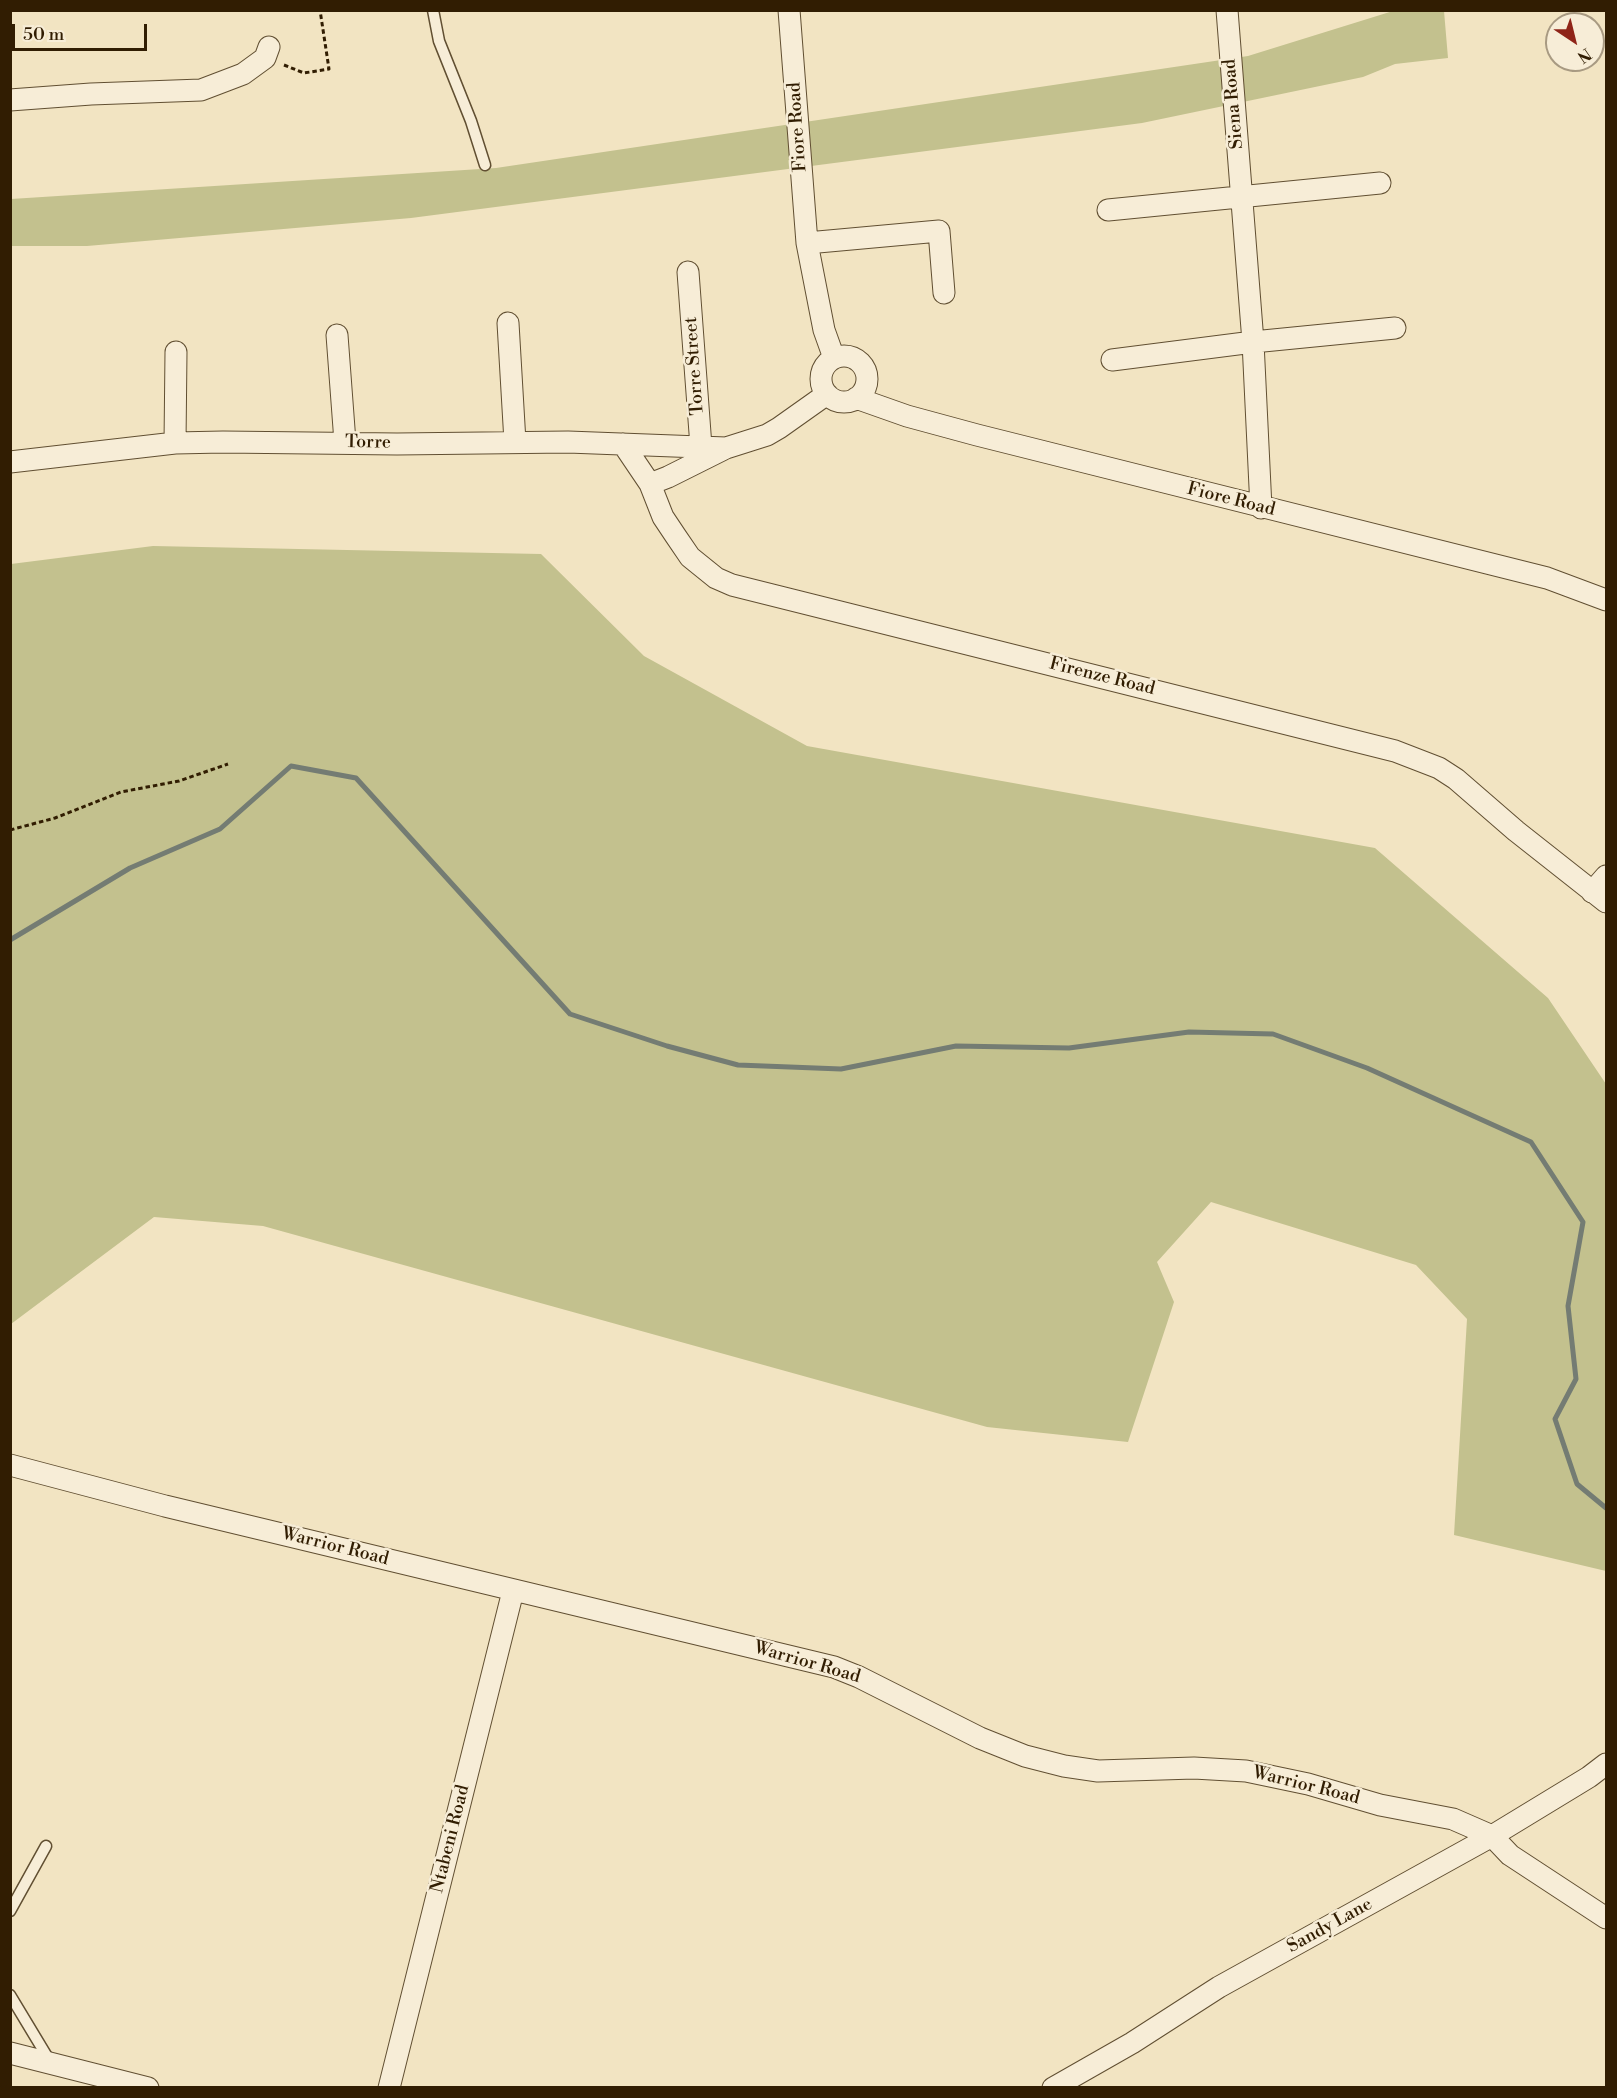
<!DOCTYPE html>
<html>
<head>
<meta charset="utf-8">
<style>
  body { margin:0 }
  #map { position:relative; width:1617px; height:2098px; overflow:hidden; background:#f2e4c2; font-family:"Libre Bodoni",serif }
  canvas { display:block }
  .frame { position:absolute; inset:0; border:12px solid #311d02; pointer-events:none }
  .north { position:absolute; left:1545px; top:12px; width:60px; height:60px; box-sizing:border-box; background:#f7edd7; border:2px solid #a89a82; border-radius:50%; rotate:145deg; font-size:16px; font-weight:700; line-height:24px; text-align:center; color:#311d02 }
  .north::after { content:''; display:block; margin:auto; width:21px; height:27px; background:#8f2418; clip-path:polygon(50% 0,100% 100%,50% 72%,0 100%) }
  .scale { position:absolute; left:12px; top:24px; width:135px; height:27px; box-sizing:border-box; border:3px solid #311d02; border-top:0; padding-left:8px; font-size:18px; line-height:21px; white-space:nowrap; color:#311d02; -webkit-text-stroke:4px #f7edd7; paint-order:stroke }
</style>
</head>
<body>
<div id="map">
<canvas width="1617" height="2098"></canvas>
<div class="frame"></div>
<div class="north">N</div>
<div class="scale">50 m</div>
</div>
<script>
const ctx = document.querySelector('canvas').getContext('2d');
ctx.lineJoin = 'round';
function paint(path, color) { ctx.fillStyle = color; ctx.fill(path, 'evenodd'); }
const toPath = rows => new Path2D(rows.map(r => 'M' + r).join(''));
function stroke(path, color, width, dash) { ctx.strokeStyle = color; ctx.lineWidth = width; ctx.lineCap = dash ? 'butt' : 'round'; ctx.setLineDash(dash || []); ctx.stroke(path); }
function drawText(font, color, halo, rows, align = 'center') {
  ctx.font = font + ' "Libre Bodoni",serif'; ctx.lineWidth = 5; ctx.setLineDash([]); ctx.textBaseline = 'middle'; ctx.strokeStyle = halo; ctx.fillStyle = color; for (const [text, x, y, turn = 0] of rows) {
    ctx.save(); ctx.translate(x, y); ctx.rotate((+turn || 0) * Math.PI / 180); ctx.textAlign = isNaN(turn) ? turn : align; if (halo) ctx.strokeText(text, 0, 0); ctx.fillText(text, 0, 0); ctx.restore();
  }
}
const green = toPath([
  [1393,11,1444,11,1448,58,1395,64,1363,77,1142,123,411,218,87,246,11,246,11,199,496,168,1248,56],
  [153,546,541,554,644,656,807,746,1375,848,1548,998,1606,1084,1606,1571,1454,1535,1467,1319,1416,1265,1211,1202,1157,1262,1174,1302,1128,1442,987,1427,263,1226,154,1217,11,1324,11,564]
]);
const stream = toPath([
  [10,940,130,868,220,829,291,766,356,778,570,1014,667,1046,738,1065,841,1069,956,1046,1069,1048,1189,1032,1273,1034,1367,1068,1531,1142,1583,1222,1568,1306,1576,1379,1555,1419,1577,1484,1606,1508]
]);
const path = toPath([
  [284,65,304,73,329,69,320,10],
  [10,830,55,818,121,792,179,781,228,764]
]);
const lane = toPath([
  [433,10,439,41,471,121,485,165],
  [10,1911,46,1846],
  [10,1995,51,2063]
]);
const street = toPath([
  [789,10,807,243,824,330,834,358],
  [1227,10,1253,342,1261,508],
  [10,100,91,94,201,90,243,74,265,58,269,47],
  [1108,210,1380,183],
  [807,243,939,231,944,293],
  [688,272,702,460],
  [508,323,515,442],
  [337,335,345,442],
  '821 379a23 23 0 1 1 46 0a23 23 0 1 1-46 0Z',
  [1112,360,1253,342,1395,328],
  [856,398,907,416,977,435,1547,578,1606,600],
  [175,443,176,352],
  [623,444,650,484,663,517,675,535,690,557,716,578,732,585,1395,751,1439,768,1456,779,1516,831,1606,902],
  [10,462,175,443,223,442,397,444,568,442,726,448],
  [650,484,668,477,726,448,767,435,779,428,827,394],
  [1592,892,1606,876],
  [10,1465,165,1506,834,1667,859,1677,980,1738,1025,1756,1064,1766,1098,1771,1194,1768,1246,1771,1308,1784,1380,1805,1453,1819,1492,1836,1510,1855,1606,1918],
  [10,2053,148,2088],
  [389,2088,513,1591],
  [1053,2088,1132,2043,1219,1987,1492,1836,1589,1777,1606,1764]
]);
const streetNames = [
  ["Siena Road",1234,104,-95],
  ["Fiore Road",798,127,-94],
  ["Torre Street",695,366,-94],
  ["Torre",368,443,1],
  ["Fiore Road",1231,500,14],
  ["Firenze Road",1102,677,14],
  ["Warrior Road",335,1547,14],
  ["Warrior Road",807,1663,16],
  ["Warrior Road",1306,1786,14],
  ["Ntabeni Road",451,1839,-76],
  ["Sandy Lane",1330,1926,-29]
];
paint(green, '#c3c18e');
stroke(stream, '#747c73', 5);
stroke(lane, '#614f32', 13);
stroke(street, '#614f32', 23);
stroke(path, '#311d02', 3, [4.5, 3]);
stroke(lane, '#f7edd7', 10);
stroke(street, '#f7edd7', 21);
drawText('18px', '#311d02', '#f7edd7', streetNames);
</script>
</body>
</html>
